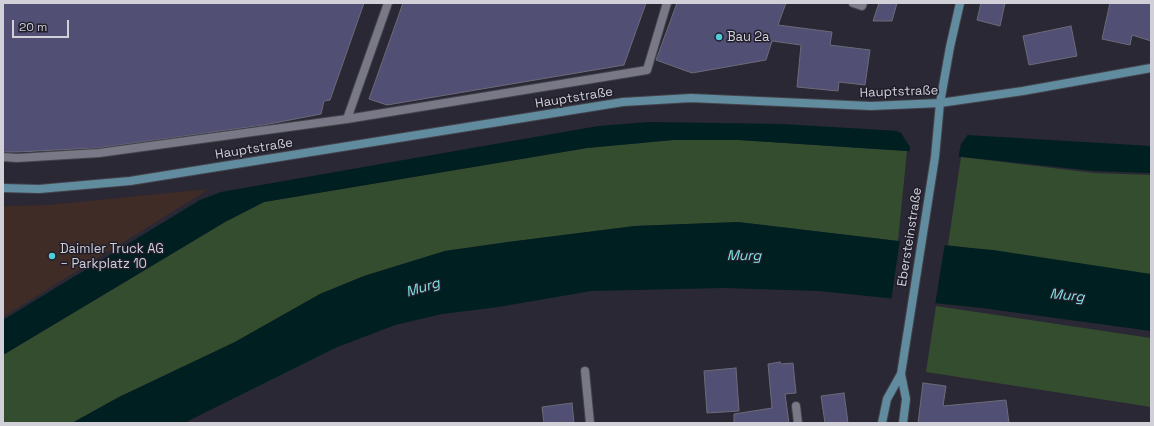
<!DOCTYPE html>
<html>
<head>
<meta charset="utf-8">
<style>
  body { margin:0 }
  #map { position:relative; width:1154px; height:426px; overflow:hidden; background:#292834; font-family:"Space Grotesk",sans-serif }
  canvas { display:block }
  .frame { position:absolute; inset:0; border:4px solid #d1d0d8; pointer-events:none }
  .scale { position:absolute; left:12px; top:20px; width:57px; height:18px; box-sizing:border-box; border:2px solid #d1d0d8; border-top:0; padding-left:5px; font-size:12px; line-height:14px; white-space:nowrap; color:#d1d0d8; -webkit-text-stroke:3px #1f1e2a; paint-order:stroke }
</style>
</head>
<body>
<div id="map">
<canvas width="1154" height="426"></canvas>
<div class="frame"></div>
<div class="scale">20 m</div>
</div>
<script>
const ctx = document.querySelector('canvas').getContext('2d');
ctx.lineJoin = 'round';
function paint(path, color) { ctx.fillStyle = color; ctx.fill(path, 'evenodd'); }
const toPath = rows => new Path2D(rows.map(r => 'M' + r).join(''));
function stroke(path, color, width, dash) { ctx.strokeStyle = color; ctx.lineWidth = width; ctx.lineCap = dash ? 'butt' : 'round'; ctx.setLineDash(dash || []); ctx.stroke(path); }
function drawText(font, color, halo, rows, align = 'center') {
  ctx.font = font + ' "Space Grotesk",sans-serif'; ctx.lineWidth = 3; ctx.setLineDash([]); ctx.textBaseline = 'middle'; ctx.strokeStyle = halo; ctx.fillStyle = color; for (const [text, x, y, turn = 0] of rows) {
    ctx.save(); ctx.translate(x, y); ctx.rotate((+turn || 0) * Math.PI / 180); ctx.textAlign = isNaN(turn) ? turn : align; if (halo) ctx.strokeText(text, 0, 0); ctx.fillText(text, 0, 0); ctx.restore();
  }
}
const industrial = toPath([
  [209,189,3,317,3,206,48,205]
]);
const green = toPath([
  [673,140,739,140,907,151,898,241,738,222,635,226,508,242,445,251,364,276,320,294,235,342,119,397,72,423,3,423,3,355,225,222,264,202,587,148],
  [961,157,1094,173,1151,175,1151,275,948,245],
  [936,306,1151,338,1151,407,926,372]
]);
const water = toPath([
  [649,122,782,124,1151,146,1151,173,1094,171,907,151,739,140,673,140,587,148,264,202,225,222,3,355,3,320,200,200,221,192,598,126],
  [738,222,898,241,993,250,1151,274,1151,331,982,308,820,291,723,288,591,291,498,307,442,314,395,325,335,348,184,423,72,423,119,397,235,342,320,294,364,276,445,251,508,242,635,226]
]);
const pier = toPath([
  [890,128,969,133,961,144,958,159,910,154,910,147,901,133],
  [900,239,945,243,935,305,891,301]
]);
const building = toPath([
  [3,3,364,3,330,100,324,101,321,114,264,125,98,148,17,152,3,152,3,3],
  [403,3,646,3,624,65,387,105,369,99,403,3],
  [677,3,786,3,778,25,832,32,830,45,870,50,865,85,839,82,838,91,797,87,801,45,772,41,766,60,692,73,656,60,677,3],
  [879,3,897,3,892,21,873,21,879,3],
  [981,3,1005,3,1000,26,977,20,981,3],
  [1110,3,1151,3,1151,41,1132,35,1130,45,1102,39,1110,3],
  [1071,26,1077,56,1029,65,1023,36,1071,26],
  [780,362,781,364,793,363,796,393,785,394,789,423,734,423,734,414,772,408,768,364,780,362],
  [736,368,739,411,707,413,704,371,736,368],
  [923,383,946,386,943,406,1006,400,1009,423,918,423,923,383],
  [844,393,848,423,825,423,821,396,844,393],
  [572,403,574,423,544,423,542,407,572,403]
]);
const lane = toPath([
  [853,3,862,6,863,3],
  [347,119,388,3],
  [3,157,17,158,99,153,347,119,647,70,667,3],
  [796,406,798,423]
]);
const street = toPath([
  [585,371,590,423]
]);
const secondary = toPath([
  [3,188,39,189,130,181,623,102,691,98,871,106,940,103,1023,91,1151,68],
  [901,374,906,399,903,423],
  [882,423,887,399,901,374,935,157,940,103,950,47,960,3]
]);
const markers = [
  [719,37,4,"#52cbd7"],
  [52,256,4,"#52cbd7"]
];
const poiNames = [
  ["Bau 2a",727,37],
  ["Daimler Truck AG",60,249],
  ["− Parkplatz 10",60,264]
];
const streetNames = [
  ["Hauptstraße",899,92,-2],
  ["Hauptstraße",574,98,-9],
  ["Hauptstraße",254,149,-9],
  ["Ebersteinstraße",910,237,-81]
];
const waterNames = [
  ["Murg",744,256],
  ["Murg",423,288,-17],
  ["Murg",1067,296,6]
];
paint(industrial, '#3f2c27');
paint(green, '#344d2e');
paint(water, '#001f20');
paint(pier, '#292834');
paint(building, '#524f75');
stroke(building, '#6b6b79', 1);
stroke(lane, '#44434c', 10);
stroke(street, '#44434c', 10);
stroke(secondary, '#44434c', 10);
stroke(lane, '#787886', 8);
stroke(street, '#787886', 8);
stroke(secondary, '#618c9f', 8);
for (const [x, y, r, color] of markers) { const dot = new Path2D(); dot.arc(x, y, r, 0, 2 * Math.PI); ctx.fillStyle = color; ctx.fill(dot); stroke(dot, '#1f1e2a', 1.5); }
drawText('13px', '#d1d0d8', '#1f1e2a', poiNames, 'left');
drawText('13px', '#d1d0d8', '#1f1e2a', streetNames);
drawText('italic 14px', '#82e3e5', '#1f1e2a', waterNames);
</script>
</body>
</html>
